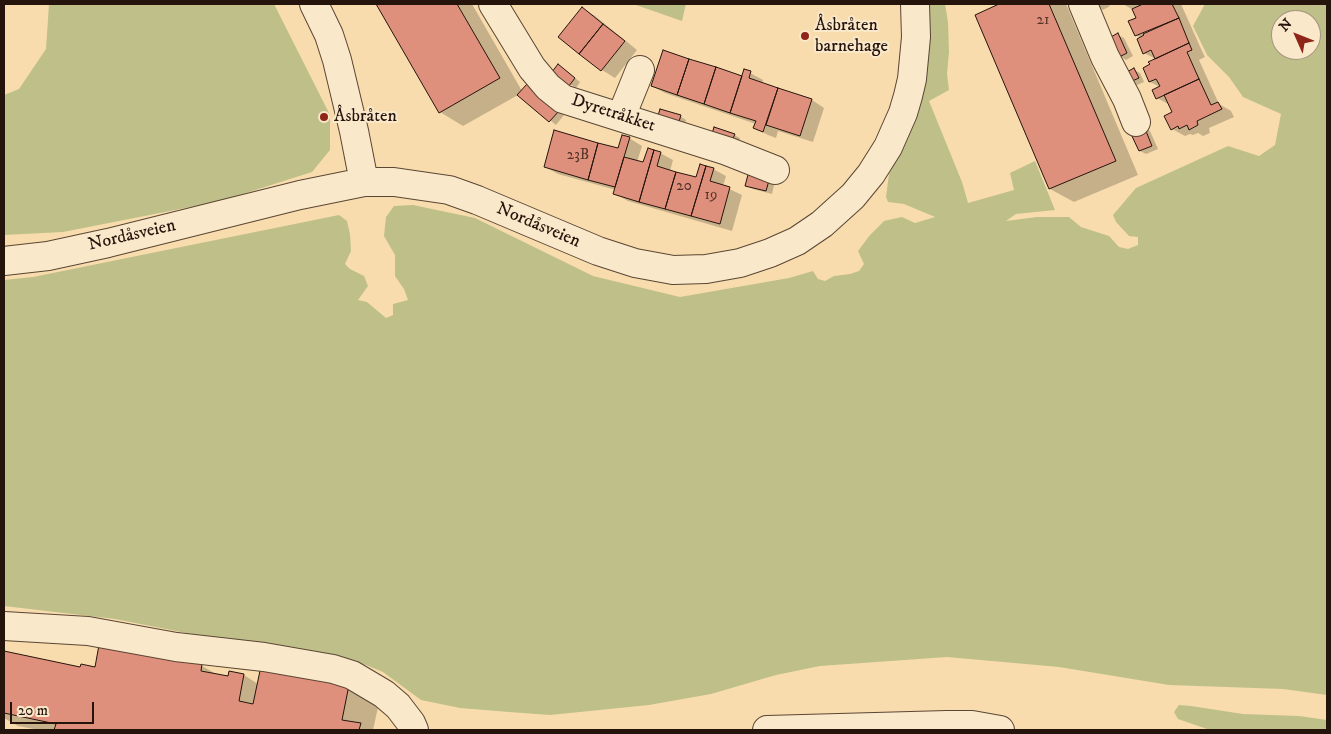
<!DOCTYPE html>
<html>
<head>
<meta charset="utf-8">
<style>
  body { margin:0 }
  #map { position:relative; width:1331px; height:734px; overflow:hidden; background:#f8dcad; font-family:"IM FELL DW Pica",serif }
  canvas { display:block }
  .frame { position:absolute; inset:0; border:5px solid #25140c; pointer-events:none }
  .north { position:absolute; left:1271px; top:10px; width:50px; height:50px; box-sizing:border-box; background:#fae8ca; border:1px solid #a5937e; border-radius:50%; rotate:314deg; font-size:14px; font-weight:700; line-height:20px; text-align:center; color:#25140c }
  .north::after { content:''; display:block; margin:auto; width:18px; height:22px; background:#8f2418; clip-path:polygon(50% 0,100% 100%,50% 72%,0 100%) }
  .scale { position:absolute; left:10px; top:702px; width:84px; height:22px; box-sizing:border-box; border:2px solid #25140c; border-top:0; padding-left:6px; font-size:15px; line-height:18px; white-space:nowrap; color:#25140c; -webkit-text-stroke:4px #fae8ca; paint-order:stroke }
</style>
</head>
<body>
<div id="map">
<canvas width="1331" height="734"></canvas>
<div class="frame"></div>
<div class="north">N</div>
<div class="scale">20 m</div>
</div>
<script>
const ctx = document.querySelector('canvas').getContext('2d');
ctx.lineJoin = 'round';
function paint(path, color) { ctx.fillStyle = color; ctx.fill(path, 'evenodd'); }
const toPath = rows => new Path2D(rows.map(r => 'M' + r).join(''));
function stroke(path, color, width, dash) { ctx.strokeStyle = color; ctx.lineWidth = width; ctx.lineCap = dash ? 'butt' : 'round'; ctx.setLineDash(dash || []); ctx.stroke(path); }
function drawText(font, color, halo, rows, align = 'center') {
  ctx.font = font + ' "IM FELL DW Pica",serif'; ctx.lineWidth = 4; ctx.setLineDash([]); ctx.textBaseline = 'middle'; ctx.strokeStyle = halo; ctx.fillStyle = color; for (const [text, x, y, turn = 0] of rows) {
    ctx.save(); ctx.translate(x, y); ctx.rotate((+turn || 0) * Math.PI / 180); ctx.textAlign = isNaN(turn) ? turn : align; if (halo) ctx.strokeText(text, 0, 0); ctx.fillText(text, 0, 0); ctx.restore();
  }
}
const green = toPath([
  [49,4,274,4,330,115,330,150,312,172,221,201,63,232,4,235,4,95,19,89,46,49],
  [633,4,686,4,682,21],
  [929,4,945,4,948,22,949,52,947,74,949,90,929,101,962,182,968,203,1014,190,1010,173,1035,161,1055,210,1016,214,1006,221,1037,217,1069,217,1081,227,1109,236,1119,247,1128,249,1138,245,1138,237,1129,236,1116,222,1113,215,1136,188,1228,146,1259,156,1275,145,1281,114,1243,97,1229,77,1207,55,1193,26,1205,4,1327,4,1327,695,1283,689,1169,685,1059,667,947,657,820,666,776,675,711,694,649,705,550,715,509,712,460,708,421,700,383,672,366,665,295,651,186,633,115,619,4,606,4,280,33,277,339,215,347,221,350,234,351,251,345,264,350,269,364,276,368,286,358,300,367,302,386,318,393,315,393,304,408,300,404,289,395,276,395,255,384,236,386,217,394,206,413,205,475,218,593,276,680,297,789,278,813,271,818,279,825,281,834,276,850,274,859,271,864,264,858,251,870,235,884,221,902,217,915,223,935,217,904,204,888,202,886,197,889,174,909,135,920,106,926,75,929,46],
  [1281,20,1311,20,1311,50,1281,50],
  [1179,705,1191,706,1243,714,1299,716,1327,720,1327,730,1210,730,1178,719,1174,712]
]);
const shadow = toPath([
  [377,4,472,4,522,91,533,89,564,115,556,125,518,95,463,126,440,112],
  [1004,4,1066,4,1138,175,1074,202,1050,189,977,16],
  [1095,4,1108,4,1110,6,1103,10],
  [1123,4,1181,4,1202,51,1205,57,1199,60,1219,104,1231,111,1234,117,1209,128,1210,133,1203,136,1198,133,1193,135,1190,134,1185,136,1172,129,1173,113,1170,105,1157,98,1160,87,1150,82,1144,68,1156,59,1144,53,1141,38,1136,35,1138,18,1133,10],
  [582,8,595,16,637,50,615,78,602,70,559,37],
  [1118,35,1124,38,1133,56,1126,60,1120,56],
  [564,69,580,82,576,88,570,84],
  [1134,70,1140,73,1144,82,1137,85,1131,81],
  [750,73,763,80,762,84,812,100,824,108,813,142,778,131,776,138,768,135,755,128,756,124,665,93,652,86,743,78],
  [680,116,686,120,684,128,658,118],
  [1144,128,1150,131,1158,149,1146,154,1140,151],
  [734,135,740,138,738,146,719,140],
  [629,138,642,146,637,162,644,164,660,153,673,160,670,171,697,179,713,169,726,176,723,186,742,195,732,231,628,201,615,194,616,190,558,174,545,167,619,150],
  [750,173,775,181,772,194,753,189,747,186],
  [4,652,81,669,202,666,220,676,229,678,230,672,244,675,258,684,349,686,379,703,373,730,39,730,18,726,4,718]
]);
const building = toPath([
  [376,4,457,4,500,78,439,113,376,4],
  [999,4,1049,4,1116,161,1049,189,975,15,999,4],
  [1143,4,1172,4,1179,18,1135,36,1128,21,1136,18,1132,9,1143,4],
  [582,7,603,24,579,54,558,37,582,7],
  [1179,18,1189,43,1155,59,1151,50,1143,54,1137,39,1144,35,1143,34,1179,18],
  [603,24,625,41,601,71,579,54,603,24],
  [1118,33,1127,53,1119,57,1109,38,1118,33],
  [1189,43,1192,50,1187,52,1199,79,1156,99,1152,90,1160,86,1156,79,1149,82,1143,68,1150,64,1148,62,1189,43],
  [663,50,689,59,677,95,651,86,663,50],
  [689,59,716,67,704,104,677,95,689,59],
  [558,64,575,78,569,86,552,72,558,64],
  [716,67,742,76,730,113,704,104,716,67],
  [1134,68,1139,78,1130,82,1125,73,1134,68],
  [744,69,751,71,749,78,778,88,763,132,753,128,756,121,730,113,744,69],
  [1199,79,1211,105,1218,102,1222,109,1197,121,1198,125,1189,130,1187,125,1179,129,1178,126,1171,130,1164,116,1172,112,1164,95,1199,79],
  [527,84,559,111,549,122,517,95,527,84],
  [778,88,812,99,800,136,766,125,778,88],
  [660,109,681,115,678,125,657,119,660,109],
  [1144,126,1152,146,1139,151,1130,132,1144,126],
  [714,127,735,134,731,143,711,137,714,127],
  [554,130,598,143,588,180,544,167,554,130],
  [622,135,630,137,615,187,588,180,598,143,618,148,622,135],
  [648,148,654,150,639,202,613,194,624,157,643,162,648,148],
  [654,150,661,152,657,166,676,172,665,209,639,202,654,150],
  [700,164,706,166,691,216,665,209,676,172,696,177,700,164],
  [706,166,714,168,710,181,730,187,720,224,691,216,706,166],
  [749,171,770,177,766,191,745,186,749,171],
  [99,645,138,651,202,664,201,671,228,676,229,671,244,674,239,701,253,704,261,666,349,685,342,720,361,723,359,730,54,730,56,724,4,713,4,651,80,667,81,664,95,667,99,645]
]);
const minor = toPath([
  [314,4,329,35,337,60,354,131,364,182],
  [493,4,532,68,548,87,563,99,727,151,775,170],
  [1083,4,1105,57,1127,99,1136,122],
  [621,117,640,70],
  [4,261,48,256,108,243,300,195,364,182,394,182,449,190,477,200,598,251,635,263,673,270,706,269,740,263,770,253,797,241,822,224,853,196,871,174,888,147,903,113,908,96,912,79,916,37,915,4],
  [4,626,88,631,176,647,264,657,333,669,352,675,384,694,398,706,411,723,414,730],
  [767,730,947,725,972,725,1000,730]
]);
const markers = [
  [805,36,5,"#8f2418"],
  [324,117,5,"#8f2418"]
];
const numberNames = [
  ["21",1043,21],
  ["23B",578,156],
  ["20",684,187],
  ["19",711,196]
];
const poiNames = [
  ["Åsbråten",815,26],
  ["barnehage",815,47],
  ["Åsbråten",334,117]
];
const streetNames = [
  ["Dyretråkket",613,114,18],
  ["Nordåsveien",538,226,23],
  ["Nordåsveien",132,236,-13]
];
paint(green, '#bfc089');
paint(shadow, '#0003');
paint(building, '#df907c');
stroke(building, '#25140c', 1);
stroke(minor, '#5a4634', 30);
stroke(minor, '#fae8ca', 28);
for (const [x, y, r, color] of markers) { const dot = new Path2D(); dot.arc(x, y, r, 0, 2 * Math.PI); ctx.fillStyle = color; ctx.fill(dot); stroke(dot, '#fae8ca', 2); }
drawText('15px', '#543328', null, numberNames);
drawText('18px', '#25140c', '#fae8ca', poiNames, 'left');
drawText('18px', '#25140c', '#fae8ca', streetNames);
</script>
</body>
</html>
